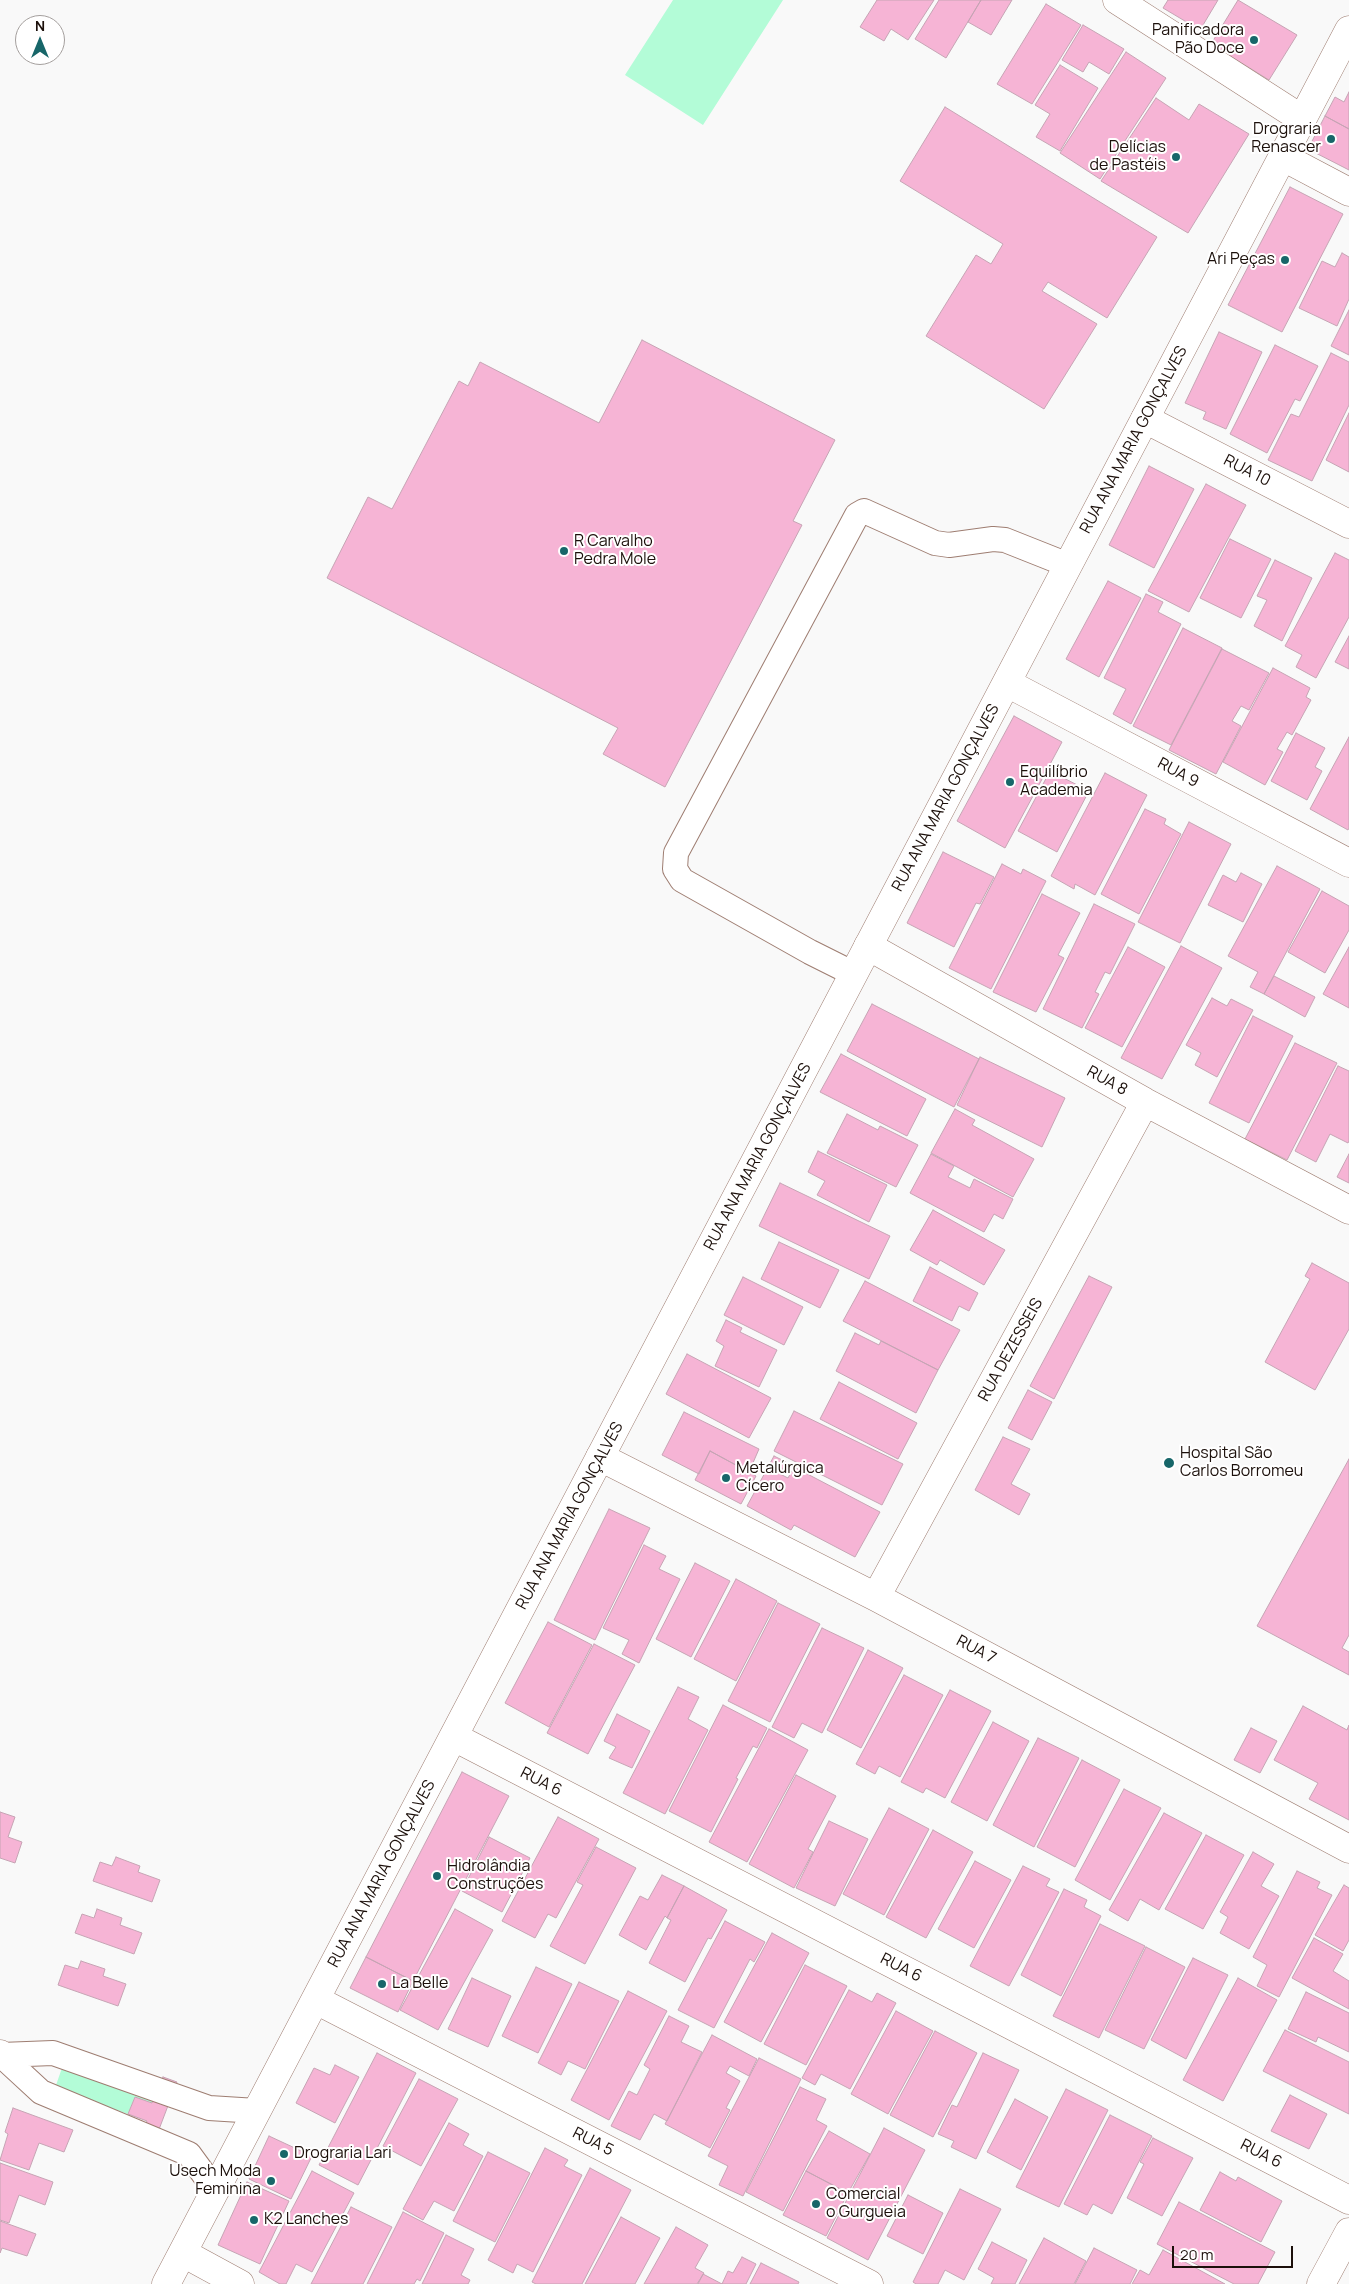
<!DOCTYPE html>
<html>
<head>
<meta charset="utf-8">
<style>
  body { margin:0 }
  #map { position:relative; width:1349px; height:2284px; overflow:hidden; background:#f9f9f9; font-family:Manrope,sans-serif }
  canvas { display:block }
  .north { position:absolute; left:15px; top:15px; width:50px; height:50px; box-sizing:border-box; background:#fff; border:1px solid #a49f9d; border-radius:50%; rotate:0deg; font-size:14px; font-weight:700; line-height:20px; text-align:center; color:#1c100b }
  .north::after { content:''; display:block; margin:auto; width:18px; height:22px; background:#176669; clip-path:polygon(50% 0,100% 100%,50% 72%,0 100%) }
  .scale { position:absolute; left:1172px; top:2246px; width:121px; height:22px; box-sizing:border-box; border:2px solid #1c100b; border-top:0; padding-left:6px; font-size:15px; line-height:18px; white-space:nowrap; color:#1c100b; -webkit-text-stroke:4px #fff; paint-order:stroke }
</style>
</head>
<body>
<div id="map">
<canvas width="1349" height="2284"></canvas>
<div class="north">N</div>
<div class="scale">20 m</div>
</div>
<script>
const ctx = document.querySelector('canvas').getContext('2d');
ctx.lineJoin = 'round';
function paint(path, color) { ctx.fillStyle = color; ctx.fill(path, 'evenodd'); }
const toPath = rows => new Path2D(rows.map(r => 'M' + r).join(''));
function stroke(path, color, width, dash) { ctx.strokeStyle = color; ctx.lineWidth = width; ctx.lineCap = dash ? 'butt' : 'round'; ctx.setLineDash(dash || []); ctx.stroke(path); }
function drawText(font, color, halo, rows, align = 'center') {
  ctx.font = font + ' Manrope,sans-serif'; ctx.lineWidth = 4; ctx.setLineDash([]); ctx.textBaseline = 'middle'; ctx.strokeStyle = halo; ctx.fillStyle = color; for (const [text, x, y, turn = 0] of rows) {
    ctx.save(); ctx.translate(x, y); ctx.rotate((+turn || 0) * Math.PI / 180); ctx.textAlign = isNaN(turn) ? turn : align; if (halo) ctx.strokeText(text, 0, 0); ctx.fillText(text, 0, 0); ctx.restore();
  }
}
const green = toPath([
  [673,0,783,0,703,125,625,75],
  [63,2065,154,2098,152,2103,135,2097,128,2114,55,2088]
]);
const building = toPath([
  [877,0,934,0,908,40,891,29,884,41,860,27,877,0],
  [939,0,981,0,946,58,915,39,939,0],
  [981,0,1012,0,991,35,968,22,981,0],
  [1168,0,1218,0,1200,30,1163,8,1168,0],
  [1238,0,1297,35,1269,80,1211,44,1238,0],
  [1046,4,1081,25,1032,104,997,84,1046,4],
  [1083,25,1124,49,1109,74,1089,62,1083,72,1062,60,1083,25],
  [1126,52,1166,78,1100,179,1060,153,1126,52],
  [1060,65,1098,88,1060,151,1036,137,1050,114,1035,105,1060,65],
  [1349,92,1349,129,1325,116,1335,97,1344,102,1349,92],
  [1156,98,1189,120,1199,104,1249,134,1188,233,1101,181,1156,98],
  [945,107,1157,237,1107,318,1048,282,1042,291,1097,324,1044,409,926,336,976,255,991,264,1003,244,900,181,945,107],
  [1325,116,1349,129,1349,170,1308,149,1325,116],
  [1290,187,1343,214,1282,332,1228,305,1290,187],
  [1342,253,1349,257,1349,299,1337,326,1299,308,1322,261,1335,267,1342,253],
  [1349,310,1349,355,1331,346,1349,310],
  [1219,332,1262,352,1226,429,1203,419,1206,412,1185,403,1219,332],
  [642,340,835,440,793,521,802,525,665,787,603,754,618,728,327,578,368,497,392,509,459,381,468,386,480,362,599,423,642,340],
  [1275,345,1318,366,1300,401,1295,399,1267,453,1230,434,1275,345],
  [1331,353,1349,362,1349,405,1312,481,1268,460,1291,414,1299,417,1331,353],
  [1349,413,1349,472,1326,460,1349,413],
  [1149,466,1194,489,1154,568,1109,545,1149,466],
  [1206,484,1246,505,1189,612,1148,591,1206,484],
  [1230,539,1271,559,1241,618,1200,598,1230,539],
  [1335,553,1349,560,1349,617,1316,678,1296,667,1302,655,1285,646,1335,553],
  [1275,560,1312,578,1282,641,1254,626,1267,600,1257,596,1275,560],
  [1108,581,1141,598,1099,677,1066,659,1108,581],
  [1146,594,1163,602,1158,612,1181,624,1131,724,1113,714,1126,689,1104,678,1146,594],
  [1183,628,1222,648,1171,745,1133,726,1183,628],
  [1349,636,1349,669,1335,662,1349,636],
  [1222,649,1269,673,1249,710,1241,706,1232,721,1241,726,1216,774,1169,750,1222,649],
  [1273,668,1310,688,1306,697,1311,700,1292,735,1287,732,1277,749,1283,752,1265,785,1223,762,1273,668],
  [1014,716,1062,742,1005,848,957,821,1014,716],
  [1296,733,1325,748,1315,767,1322,771,1307,800,1271,781,1296,733],
  [1349,737,1349,828,1348,830,1310,809,1349,737],
  [1050,771,1089,791,1057,852,1018,831,1050,771],
  [1105,773,1147,795,1095,895,1075,884,1074,889,1051,876,1105,773],
  [1145,809,1166,819,1164,824,1181,834,1139,914,1101,894,1145,809],
  [1189,822,1231,844,1180,943,1138,922,1189,822],
  [943,852,994,877,980,904,976,903,954,947,907,923,943,852],
  [1002,864,1021,874,1023,869,1046,881,991,989,949,968,1002,864],
  [1277,866,1320,889,1264,994,1250,987,1258,972,1228,956,1277,866],
  [1241,873,1262,884,1243,922,1208,905,1223,875,1236,882,1241,873],
  [1322,891,1349,906,1349,930,1325,973,1288,952,1322,891],
  [1042,894,1080,913,1058,955,1064,958,1036,1012,993,992,1042,894],
  [1094,904,1135,924,1110,974,1105,972,1095,992,1099,994,1082,1028,1043,1009,1094,904],
  [1181,946,1222,968,1162,1079,1121,1058,1181,946],
  [1128,947,1165,967,1122,1047,1085,1028,1128,947],
  [1349,947,1349,1008,1323,994,1349,947],
  [1274,976,1315,997,1305,1017,1264,994,1274,976],
  [1212,998,1227,1006,1231,999,1253,1010,1217,1077,1195,1065,1201,1053,1186,1045,1212,998],
  [872,1004,979,1059,954,1107,847,1051,872,1004],
  [1253,1016,1293,1036,1249,1123,1209,1103,1253,1016],
  [1295,1043,1337,1063,1287,1160,1245,1139,1295,1043],
  [841,1054,926,1099,907,1136,820,1092,841,1054],
  [980,1057,1065,1098,1042,1147,957,1105,980,1057],
  [1338,1066,1349,1071,1349,1141,1348,1143,1330,1134,1316,1162,1295,1151,1338,1066],
  [955,1109,975,1120,972,1125,1034,1159,1013,1197,931,1153,955,1109],
  [847,1114,878,1130,880,1126,918,1145,896,1187,827,1153,847,1114],
  [818,1151,887,1185,869,1222,817,1195,825,1181,808,1172,818,1151],
  [931,1154,954,1166,948,1177,970,1188,974,1179,1013,1199,1003,1219,994,1214,984,1232,910,1193,931,1154],
  [1349,1154,1349,1183,1337,1177,1349,1154],
  [780,1183,890,1236,869,1279,759,1226,780,1183],
  [933,1210,1005,1250,984,1285,940,1260,937,1265,910,1250,933,1210],
  [779,1242,839,1270,820,1308,761,1279,779,1242],
  [1312,1263,1349,1283,1349,1329,1315,1390,1265,1362,1310,1279,1305,1276,1312,1263],
  [930,1267,978,1293,969,1311,959,1306,952,1321,913,1301,930,1267],
  [1089,1276,1112,1287,1054,1399,1030,1386,1089,1276],
  [743,1277,803,1307,784,1345,724,1315,743,1277],
  [865,1281,960,1330,938,1370,843,1321,865,1281],
  [726,1320,742,1328,740,1332,777,1350,759,1387,715,1366,724,1346,716,1341,726,1320],
  [855,1333,879,1345,881,1341,938,1370,916,1413,836,1371,855,1333],
  [687,1354,771,1398,749,1438,666,1394,687,1354],
  [839,1382,917,1423,898,1459,820,1419,839,1382],
  [1028,1390,1052,1402,1032,1440,1008,1428,1028,1390],
  [794,1411,903,1464,882,1505,774,1451,794,1411],
  [684,1412,759,1449,749,1472,710,1451,699,1474,662,1455,684,1412],
  [1003,1437,1030,1449,1011,1484,1030,1494,1019,1515,975,1490,1003,1437],
  [710,1451,756,1476,741,1504,695,1480,710,1451],
  [774,1456,786,1462,780,1474,788,1478,794,1467,880,1512,855,1557,794,1525,791,1530,747,1506,774,1456],
  [1349,1459,1349,1635,1342,1648,1349,1652,1349,1675,1257,1626,1349,1459],
  [609,1509,650,1528,595,1640,554,1620,609,1509],
  [644,1545,666,1556,659,1569,680,1579,639,1663,622,1654,629,1640,603,1628,644,1545],
  [695,1563,730,1581,691,1657,656,1639,695,1563],
  [736,1579,777,1601,736,1681,694,1659,736,1579],
  [778,1603,820,1624,770,1722,728,1701,778,1603],
  [548,1622,592,1645,549,1727,505,1703,548,1622],
  [822,1628,864,1648,822,1733,802,1723,794,1738,772,1727,822,1628],
  [594,1644,635,1665,588,1754,547,1733,594,1644],
  [868,1650,903,1668,861,1748,827,1730,868,1650],
  [904,1675,943,1695,900,1777,879,1766,875,1774,856,1764,904,1675],
  [678,1687,699,1697,688,1719,708,1730,665,1814,623,1793,678,1687],
  [950,1690,991,1711,945,1798,926,1788,923,1793,901,1782,950,1690],
  [723,1705,767,1728,757,1748,753,1746,736,1778,738,1779,711,1832,669,1811,723,1705],
  [1303,1706,1347,1730,1349,1725,1349,1820,1309,1799,1318,1783,1274,1760,1303,1706],
  [617,1714,650,1731,632,1768,609,1758,616,1747,604,1741,617,1714],
  [993,1722,1029,1741,987,1821,951,1802,993,1722],
  [1251,1728,1277,1741,1260,1773,1234,1760,1251,1728],
  [769,1729,808,1750,747,1862,709,1842,769,1729],
  [1038,1738,1079,1758,1034,1847,993,1825,1038,1738],
  [1082,1760,1120,1780,1075,1867,1037,1847,1082,1760],
  [462,1772,509,1796,413,1981,366,1957,462,1772],
  [796,1775,836,1796,808,1849,813,1852,794,1888,749,1864,796,1775],
  [1124,1789,1161,1808,1110,1900,1075,1880,1124,1789],
  [889,1808,929,1829,884,1915,843,1894,889,1808],
  [0,1812,15,1817,8,1837,22,1842,15,1863,0,1858,0,1812],
  [1164,1813,1202,1833,1159,1910,1140,1899,1128,1921,1109,1910,1164,1813],
  [558,1817,599,1839,556,1918,548,1914,535,1938,502,1921,558,1817],
  [829,1821,868,1839,835,1906,796,1888,829,1821],
  [933,1830,973,1852,926,1938,886,1917,933,1830],
  [1206,1835,1244,1855,1203,1929,1165,1909,1206,1835],
  [489,1837,530,1858,502,1912,462,1891,489,1837],
  [596,1847,636,1868,585,1964,550,1946,583,1885,577,1882,596,1847],
  [1253,1852,1274,1864,1261,1886,1279,1896,1249,1949,1220,1933,1228,1917,1220,1912,1253,1852],
  [116,1857,140,1866,138,1872,160,1880,152,1902,93,1881,100,1862,112,1866,116,1857],
  [975,1861,1011,1880,974,1948,938,1929,975,1861],
  [1023,1866,1050,1879,1046,1886,1059,1892,1009,1986,970,1966,1023,1866],
  [1297,1871,1320,1882,1317,1888,1332,1895,1279,1997,1257,1986,1267,1965,1253,1957,1297,1871],
  [662,1875,684,1886,667,1918,665,1916,646,1950,619,1935,640,1896,648,1900,662,1875],
  [1344,1885,1349,1888,1349,1940,1343,1951,1315,1935,1344,1885],
  [684,1886,727,1910,711,1939,708,1938,685,1982,649,1963,671,1920,667,1918,684,1886],
  [1064,1889,1087,1900,1084,1907,1101,1916,1061,1996,1021,1975,1064,1889],
  [97,1909,122,1918,120,1925,142,1933,134,1954,75,1933,82,1914,94,1918,97,1909],
  [455,1909,493,1930,438,2030,400,2010,455,1909],
  [725,1921,765,1942,754,1962,750,1959,714,2028,678,2010,725,1921],
  [1100,1924,1145,1946,1099,2038,1053,2016,1100,1924],
  [772,1933,809,1953,761,2042,724,2022,772,1933],
  [1314,1938,1343,1954,1333,1971,1349,1981,1349,2009,1292,1978,1314,1938],
  [1146,1947,1185,1967,1144,2049,1105,2030,1146,1947],
  [366,1957,413,1981,398,2012,350,1988,366,1957],
  [1193,1958,1228,1975,1186,2059,1151,2040,1193,1958],
  [81,1961,105,1969,103,1976,126,1984,118,2006,58,1985,65,1965,78,1969,81,1961],
  [805,1965,847,1986,806,2065,764,2044,805,1965],
  [536,1967,572,1984,538,2053,502,2036,536,1967],
  [472,1978,511,1996,488,2047,448,2029,472,1978],
  [1238,1978,1277,2000,1223,2101,1183,2080,1238,1978],
  [579,1982,619,2001,585,2069,568,2061,561,2075,538,2063,579,1982],
  [849,1990,872,2002,877,1993,896,2003,850,2089,821,2074,815,2085,802,2078,849,1990],
  [628,1991,667,2011,609,2120,571,2100,628,1991],
  [1306,1992,1349,2013,1349,2052,1318,2037,1316,2042,1288,2029,1306,1992],
  [896,2011,933,2031,888,2114,851,2094,896,2011],
  [669,2016,689,2026,681,2042,702,2052,667,2121,654,2114,640,2140,611,2126,629,2091,637,2095,650,2069,644,2065,669,2016],
  [1285,2030,1349,2062,1349,2114,1263,2071,1285,2030],
  [935,2031,977,2053,933,2137,890,2115,935,2031],
  [712,2035,757,2059,749,2076,730,2066,726,2073,740,2081,726,2108,730,2110,710,2148,665,2124,712,2035],
  [377,2053,416,2073,358,2185,319,2165,377,2053],
  [983,2053,1019,2070,976,2159,951,2147,954,2141,938,2134,952,2105,957,2107,983,2053],
  [759,2058,801,2079,743,2196,719,2185,728,2166,708,2156,759,2058],
  [335,2065,359,2077,335,2123,296,2103,314,2068,330,2075,335,2065],
  [163,2077,177,2082,158,2132,144,2127,147,2121,128,2114,135,2097,152,2103,163,2077],
  [419,2079,458,2099,421,2166,383,2146,419,2079],
  [800,2087,826,2099,816,2120,827,2126,783,2211,746,2192,800,2087],
  [1066,2089,1108,2110,1059,2207,1016,2187,1066,2089],
  [1290,2095,1327,2114,1309,2149,1271,2131,1290,2095],
  [1015,2099,1048,2117,1021,2170,987,2152,1015,2099],
  [13,2108,73,2130,64,2152,39,2143,29,2170,0,2160,8,2134,5,2132,13,2108],
  [1110,2115,1152,2136,1112,2214,1093,2204,1087,2215,1064,2204,1110,2115],
  [449,2123,469,2134,463,2145,483,2156,454,2211,434,2201,423,2220,403,2209,449,2123],
  [884,2128,925,2150,868,2260,827,2238,884,2128],
  [829,2131,870,2154,848,2193,806,2171,829,2131],
  [269,2136,312,2156,291,2199,249,2179,269,2136],
  [1153,2138,1193,2158,1162,2216,1127,2198,1144,2164,1140,2162,1153,2138],
  [545,2148,568,2160,564,2166,582,2175,533,2272,517,2264,513,2273,488,2260,545,2148],
  [488,2152,530,2173,495,2242,453,2221,488,2152],
  [0,2163,53,2182,45,2205,19,2195,9,2223,0,2220,0,2163],
  [590,2168,631,2190,582,2284,536,2284,532,2282,590,2168],
  [312,2171,354,2193,312,2272,296,2264,286,2284,280,2284,259,2272,312,2171],
  [806,2171,848,2193,826,2236,783,2215,806,2171],
  [1220,2172,1236,2181,1238,2177,1282,2201,1261,2242,1200,2210,1220,2172],
  [247,2182,289,2201,260,2264,218,2245,247,2182],
  [960,2189,1001,2209,964,2280,945,2270,938,2284,916,2284,913,2282,960,2189],
  [908,2195,943,2213,923,2254,887,2236,908,2195],
  [1179,2202,1275,2252,1258,2284,1234,2284,1157,2244,1179,2202],
  [351,2207,392,2227,363,2284,311,2284,351,2207],
  [403,2212,444,2233,420,2281,417,2279,414,2284,367,2284,403,2212],
  [621,2217,660,2238,635,2284,585,2284,621,2217],
  [0,2221,36,2234,27,2256,2,2248,0,2253,0,2221],
  [676,2227,708,2245,695,2268,704,2273,697,2284,644,2284,676,2227],
  [446,2235,474,2249,461,2275,470,2280,468,2284,422,2284,446,2235],
  [1044,2238,1086,2261,1074,2284,1019,2284,1044,2238],
  [992,2242,1027,2260,1015,2284,991,2284,994,2278,978,2269,992,2242],
  [1094,2248,1137,2270,1130,2284,1075,2284,1094,2248],
  [1163,2250,1225,2284,1132,2284,1140,2270,1149,2275,1163,2250],
  [742,2257,756,2264,746,2284,698,2284,703,2274,722,2284,728,2271,733,2273,742,2257],
  [761,2263,799,2282,798,2284,750,2284,761,2263]
]);
const lane = toPath([
  [854,974,810,952,682,880,675,869,676,853,857,515,864,511,935,543,949,545,993,539,1005,540,1068,565],
  [1,2055,53,2053,209,2108,257,2111],
  [1,2055,41,2092,189,2154,216,2191]
]);
const street = toPath([
  [1117,0,1302,119],
  [1283,157,1349,192],
  [1145,419,1349,524],
  [1007,683,1349,863],
  [868,946,1145,1102,1349,1210],
  [600,1457,876,1597,1349,1849],
  [876,1597,1145,1102],
  [454,1737,1349,2200],
  [316,2000,869,2284],
  [0,2054,0,2056],
  [183,2253,240,2284]
]);
const secondary = toPath([
  [166,2284,1349,30],
  [1321,2284,1349,2232]
]);
const markers = [
  [1254,40,5,"#176669"],
  [1331,139,5,"#176669"],
  [1176,157,5,"#176669"],
  [1285,260,5,"#176669"],
  [564,551,5,"#176669"],
  [1010,782,5,"#176669"],
  [1169,1463,6,"#176669"],
  [726,1478,5,"#176669"],
  [437,1876,5,"#176669"],
  [382,1984,5,"#176669"],
  [284,2154,5,"#176669"],
  [271,2181,5,"#176669"],
  [816,2204,5,"#176669"],
  [254,2220,5,"#176669"]
];
const poiNames = [
  ["Panificadora",1244,31,"right"],
  ["Pão Doce",1244,49,"right"],
  ["Drograria",1321,130,"right"],
  ["Renascer",1321,148,"right"],
  ["Delícias",1166,148,"right"],
  ["de Pastéis",1166,166,"right"],
  ["Ari Peças",1275,260,"right"],
  ["R Carvalho",574,542],
  ["Pedra Mole",574,560],
  ["Equilíbrio",1020,773],
  ["Academia",1020,791],
  ["Hospital São",1180,1454],
  ["Carlos Borromeu",1180,1472],
  ["Metalúrgica",736,1469],
  ["Cícero",736,1487],
  ["Hidrolândia",447,1867],
  ["Construções",447,1885],
  ["La Belle",392,1984],
  ["Drograria Lari",294,2154],
  ["Usech Moda",261,2172,"right"],
  ["Feminina",261,2190,"right"],
  ["Comercial",826,2195],
  ["o Gurgueia",826,2213],
  ["K2 Lanches",264,2220]
];
const streetNames = [
  ["RUA ANA MARIA GONÇALVES",1134,440,-62],
  ["RUA 10",1247,471,27],
  ["RUA 9",1178,773,28],
  ["RUA ANA MARIA GONÇALVES",946,798,-62],
  ["RUA 8",1107,1081,29],
  ["RUA ANA MARIA GONÇALVES",758,1157,-62],
  ["RUA DEZESSEIS",1011,1350,-61],
  ["RUA ANA MARIA GONÇALVES",570,1516,-62],
  ["RUA 7",976,1650,28],
  ["RUA 6",541,1782,27],
  ["RUA ANA MARIA GONÇALVES",382,1874,-62],
  ["RUA 6",901,1968,27],
  ["RUA 5",593,2142,27],
  ["RUA 6",1261,2154,27]
];
paint(green, '#b3fcd7');
paint(building, '#f6b4d5');
stroke(building, '#c6a4b4', 1);
stroke(lane, '#9e7d71', 26);
stroke(street, '#9e7d71', 29);
stroke(secondary, '#9e7d71', 29);
stroke(lane, '#fff', 24);
stroke(street, '#fff', 28);
stroke(secondary, '#fff', 28);
for (const [x, y, r, color] of markers) { const dot = new Path2D(); dot.arc(x, y, r, 0, 2 * Math.PI); ctx.fillStyle = color; ctx.fill(dot); stroke(dot, '#fff', 2); }
drawText('16px', '#1c100b', '#fff', poiNames, 'left');
drawText('16px', '#1c100b', '#fff', streetNames);
</script>
</body>
</html>
